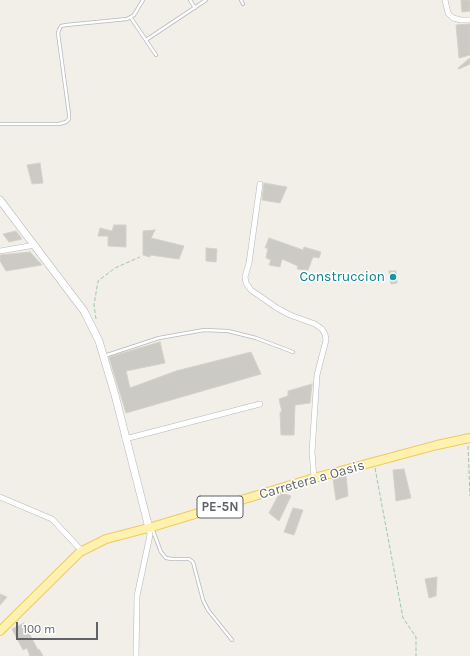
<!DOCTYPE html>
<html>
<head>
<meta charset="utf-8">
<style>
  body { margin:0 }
  #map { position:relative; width:470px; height:656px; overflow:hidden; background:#f1efe8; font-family:Karla,sans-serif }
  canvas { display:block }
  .scale { position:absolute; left:16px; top:622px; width:82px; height:18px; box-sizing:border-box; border:2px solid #5f6368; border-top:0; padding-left:5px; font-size:12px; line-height:14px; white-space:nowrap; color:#5f6368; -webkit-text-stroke:3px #fff; paint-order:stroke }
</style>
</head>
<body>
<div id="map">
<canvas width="470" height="656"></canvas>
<div class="scale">100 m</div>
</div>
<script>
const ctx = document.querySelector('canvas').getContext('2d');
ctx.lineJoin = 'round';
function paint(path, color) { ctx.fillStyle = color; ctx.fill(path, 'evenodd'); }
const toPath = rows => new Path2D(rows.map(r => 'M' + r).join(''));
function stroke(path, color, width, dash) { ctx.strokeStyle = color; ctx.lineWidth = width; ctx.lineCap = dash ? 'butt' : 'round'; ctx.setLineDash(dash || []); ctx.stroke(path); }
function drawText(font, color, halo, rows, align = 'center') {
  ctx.font = font + ' Karla,sans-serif'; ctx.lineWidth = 3; ctx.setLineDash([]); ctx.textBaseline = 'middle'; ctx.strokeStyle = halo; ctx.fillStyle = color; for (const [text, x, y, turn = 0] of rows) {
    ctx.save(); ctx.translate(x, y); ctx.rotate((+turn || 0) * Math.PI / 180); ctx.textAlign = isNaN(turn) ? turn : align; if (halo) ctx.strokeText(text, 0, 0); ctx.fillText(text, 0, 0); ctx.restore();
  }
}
const building = toPath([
  [461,0,470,0,470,11,462,12,461,0],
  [470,24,470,55,459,58,456,25,470,24],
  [470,58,470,64,459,69,458,68,470,58],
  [40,163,43,183,32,184,27,165,40,163],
  [264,183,287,187,280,203,262,200,264,183],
  [114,225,126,225,126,247,108,246,108,236,98,236,100,228,112,231,114,225],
  [155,230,151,238,184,246,179,259,150,255,150,257,143,255,143,231,155,230],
  [16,231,22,239,9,242,3,234,16,231],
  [269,238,303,250,304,247,321,252,319,258,313,257,308,270,297,269,298,266,282,259,280,267,269,265,271,260,266,258,268,248,265,248,269,238],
  [206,248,217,249,216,262,206,261,206,248],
  [30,252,42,265,6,271,0,261,0,255,30,252],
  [389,271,396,271,397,283,391,284,389,271],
  [160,342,165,363,126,371,130,388,176,371,251,352,261,374,126,413,109,357,160,342],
  [312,384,310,403,295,405,294,435,281,435,280,412,282,412,279,399,288,396,288,391,312,384],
  [404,469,411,498,396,501,393,470,404,469],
  [346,475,348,496,336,500,333,479,346,475],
  [282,493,291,496,279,521,269,513,279,494,282,493],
  [293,508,303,510,294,535,284,532,293,508],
  [437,577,436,596,429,598,425,579,437,577],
  [0,594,7,597,0,605,0,594],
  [24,623,38,650,39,649,43,656,30,656,27,648,23,650,12,629,24,623]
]);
const path = toPath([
  [96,319,94,305,98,281,115,268,140,257],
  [468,446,470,496],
  [375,468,403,618,416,637,416,656]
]);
const lane = toPath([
  [190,0,195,8],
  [241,0,243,4],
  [131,18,156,55],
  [146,40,206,0],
  [0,124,59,124,66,122,69,119,69,114,58,33,59,30,61,26,66,25,127,19,134,15,143,0],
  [104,356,159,338,204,330,228,331,256,338,293,352],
  [152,528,161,552,166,558,172,559,189,559,193,562,203,600,208,610,232,640]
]);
const street = toPath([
  [445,0,448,13,453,18,461,20,470,20],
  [260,184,249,263,245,277,246,283,251,290,277,308,290,315,315,324,322,329,325,334,326,340,317,375,312,452,314,478],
  [0,251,35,245],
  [125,439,260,404],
  [0,497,52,519,81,550],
  [136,656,137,596,150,535,149,528]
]);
const secondary = toPath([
  [0,200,84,311,99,341,115,395,149,528]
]);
const primary = toPath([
  [0,631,80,552,106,539,152,527,314,478,437,445,470,438]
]);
const markers = [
  [393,277,4,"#0f9aa8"]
];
const shields = [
  [220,507,46]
];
const shieldNames = [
  ["PE-5N",220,507]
];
const cultureNames = [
  ["Construccion",385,277]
];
const streetNames = [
  ["Carretera a Oasis",312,480,-16]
];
paint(building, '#cccac5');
stroke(building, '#d6d1c6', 1);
stroke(lane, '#b5b8bc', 4);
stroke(street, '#b5b8bc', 6);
stroke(secondary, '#b6babf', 8);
stroke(primary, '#f2c960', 10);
stroke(path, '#9cc7a9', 1, [4, 2]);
stroke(lane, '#fff', 2.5);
stroke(street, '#fff', 5);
stroke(secondary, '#fff', 7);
stroke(primary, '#fff2af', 8);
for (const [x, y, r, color] of markers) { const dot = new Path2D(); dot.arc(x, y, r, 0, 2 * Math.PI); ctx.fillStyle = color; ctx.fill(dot); stroke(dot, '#fff', 1.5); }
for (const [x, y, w] of shields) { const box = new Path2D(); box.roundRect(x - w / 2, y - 11, w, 22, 3); ctx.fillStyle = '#fff'; ctx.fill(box); stroke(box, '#5f6368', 1); }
drawText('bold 13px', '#5f6368', null, shieldNames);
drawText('14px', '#0d838f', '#fff', cultureNames, 'right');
drawText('14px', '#5f6368', '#fff', streetNames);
</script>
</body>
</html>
